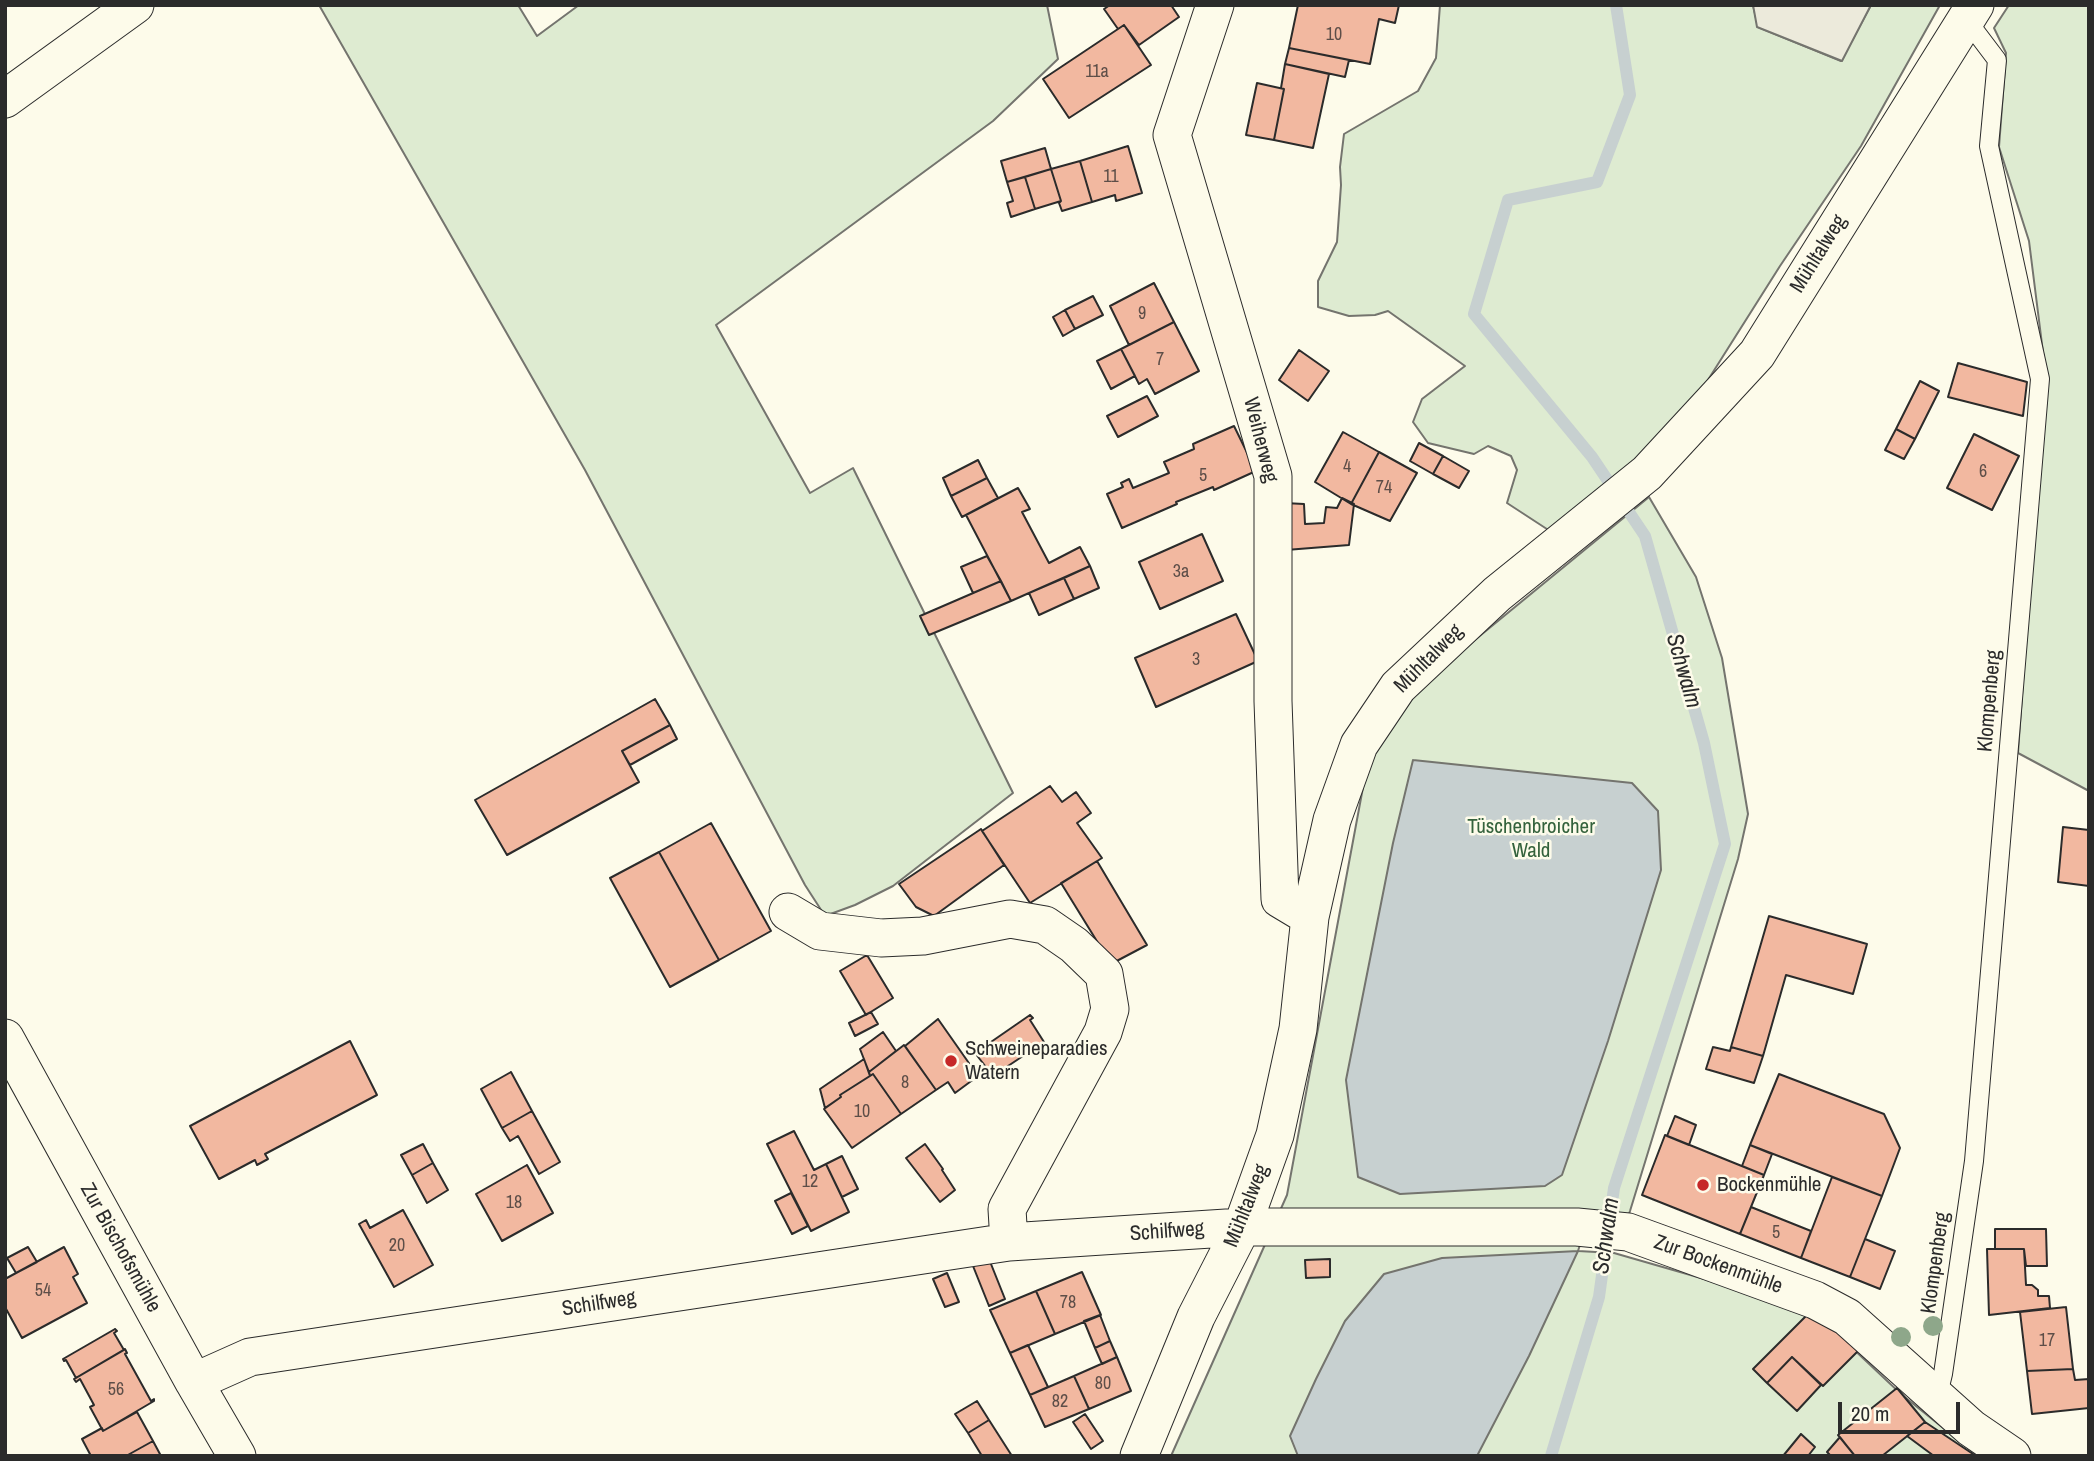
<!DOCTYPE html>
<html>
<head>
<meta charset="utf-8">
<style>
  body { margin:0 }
  #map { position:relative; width:2094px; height:1461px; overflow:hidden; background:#fdfbea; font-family:"Archivo Narrow",sans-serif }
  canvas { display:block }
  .frame { position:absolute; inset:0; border:7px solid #2b2b2b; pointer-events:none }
  .scale { position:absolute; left:1838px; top:1402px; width:122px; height:32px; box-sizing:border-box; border:4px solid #2b2b2b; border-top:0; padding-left:9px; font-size:21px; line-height:24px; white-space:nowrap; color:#2b2b2b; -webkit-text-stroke:5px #fdfbea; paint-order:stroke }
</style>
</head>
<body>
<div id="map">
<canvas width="2094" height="1461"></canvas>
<div class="frame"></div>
<div class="scale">20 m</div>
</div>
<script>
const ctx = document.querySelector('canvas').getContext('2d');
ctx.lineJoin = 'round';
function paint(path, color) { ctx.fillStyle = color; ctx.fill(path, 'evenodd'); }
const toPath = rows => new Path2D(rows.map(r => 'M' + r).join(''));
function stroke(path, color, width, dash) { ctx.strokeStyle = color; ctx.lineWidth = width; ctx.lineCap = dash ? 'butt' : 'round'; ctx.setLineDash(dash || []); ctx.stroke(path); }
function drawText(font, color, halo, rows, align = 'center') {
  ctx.font = font + ' "Archivo Narrow",sans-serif'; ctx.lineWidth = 5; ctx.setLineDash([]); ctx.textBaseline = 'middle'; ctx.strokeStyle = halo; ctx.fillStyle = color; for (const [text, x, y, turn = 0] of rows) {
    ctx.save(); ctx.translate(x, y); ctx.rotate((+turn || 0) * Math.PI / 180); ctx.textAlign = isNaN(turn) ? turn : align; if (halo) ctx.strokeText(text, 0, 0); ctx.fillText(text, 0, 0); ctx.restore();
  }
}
const green = toPath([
  [319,5,518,5,537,36,579,5,1047,5,1058,59,993,121,716,325,810,493,853,468,1013,793,893,886,855,905,825,916,805,885,585,470,319,5],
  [1440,5,1753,5,1758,27,1841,61,1871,5,1940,5,1861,146,1780,266,1701,391,1626,471,1553,533,1507,503,1517,470,1511,456,1488,446,1474,454,1428,443,1413,422,1422,399,1465,366,1388,311,1375,315,1349,316,1318,307,1318,281,1337,242,1341,185,1340,167,1344,134,1418,91,1436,58,1440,5],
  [2009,5,2089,5,2089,791,2018,753,2027,623,2047,384,2029,241,1999,147,2006,53,1994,28,2009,5],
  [1649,497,1696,577,1722,658,1748,814,1738,859,1630,1211,1626,1222,1588,1220,1578,1251,1614,1253,1812,1310,1901,1394,1978,1456,1171,1456,1287,1195,1367,766,1409,694,1649,497]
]);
const parking = toPath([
  [1753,5,1871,5,1842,61,1757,27,1753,5]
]);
const water = toPath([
  [1413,760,1632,783,1658,811,1661,870,1608,1041,1562,1175,1545,1186,1400,1194,1358,1177,1346,1080,1393,843,1413,760],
  [1578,1251,1529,1356,1477,1456,1298,1456,1290,1436,1316,1379,1345,1321,1384,1274,1442,1258,1578,1251]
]);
const stream = toPath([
  [1551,1456,1599,1297,1614,1188,1725,844,1704,743,1645,536,1592,457,1474,314,1508,200,1597,182,1630,95,1616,5]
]);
const building = toPath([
  [1110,5,1171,5,1179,17,1139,45,1124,25,1118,29,1104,9,1110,5],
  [1298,5,1399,5,1395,23,1379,19,1370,64,1289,48,1298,5],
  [1124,25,1151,65,1069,118,1043,79,1124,25],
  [1289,48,1349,60,1345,77,1285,64,1289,48],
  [1285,64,1329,74,1313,148,1274,140,1284,89,1281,88,1285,64],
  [1257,83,1284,89,1274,140,1246,135,1257,83],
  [1128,146,1142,193,1116,201,1115,195,1092,202,1080,161,1128,146],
  [1045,148,1051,169,1007,182,1001,161,1045,148],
  [1080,161,1092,202,1062,211,1059,203,1061,201,1051,169,1080,161],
  [1051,169,1061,201,1035,209,1025,177,1051,169],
  [1025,177,1035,209,1011,217,1007,203,1013,201,1007,182,1025,177],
  [1154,283,1174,322,1129,345,1110,306,1154,283],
  [1093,296,1103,315,1075,329,1065,310,1093,296],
  [1065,310,1075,329,1063,336,1053,317,1065,310],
  [1174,322,1199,371,1155,394,1147,379,1139,384,1121,349,1174,322],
  [1121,349,1135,376,1111,389,1097,361,1121,349],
  [1299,350,1329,371,1308,401,1279,380,1299,350],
  [1958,363,2027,382,2023,416,1948,397,1958,363],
  [1920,381,1939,391,1915,439,1896,429,1920,381],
  [1147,396,1158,416,1118,437,1107,416,1147,396],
  [1234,426,1256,471,1214,490,1213,487,1176,502,1177,504,1122,528,1107,494,1123,487,1121,483,1129,479,1133,488,1169,473,1164,462,1194,449,1193,444,1234,426],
  [1896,429,1915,439,1904,459,1885,450,1896,429],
  [1343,432,1379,452,1351,504,1315,482,1343,432],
  [1974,434,2019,456,1992,510,1947,488,1974,434],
  [1419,443,1443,456,1433,474,1410,461,1419,443],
  [1379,452,1417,473,1390,521,1351,504,1379,452],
  [1443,456,1469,471,1459,488,1433,474,1443,456],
  [978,460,987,478,951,496,943,478,978,460],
  [987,478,998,498,962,517,951,496,987,478],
  [1018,488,1030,509,1022,512,1049,563,1080,547,1090,566,1011,601,966,515,1018,488],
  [1342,498,1354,504,1349,545,1286,550,1284,503,1304,504,1305,524,1324,523,1326,507,1337,508,1342,498],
  [1202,534,1223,581,1160,609,1139,562,1202,534],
  [987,556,1001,581,973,593,961,567,987,556],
  [1090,566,1099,588,1074,599,1064,578,1090,566],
  [1064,578,1074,599,1039,615,1029,593,1064,578],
  [1001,581,1011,601,929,635,920,616,1001,581],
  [1236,614,1258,661,1156,707,1135,658,1236,614],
  [655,699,670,725,622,751,639,782,507,855,475,800,655,699],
  [670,725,677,739,630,765,622,751,670,725],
  [1050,786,1062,802,1076,792,1091,813,1077,823,1102,858,1030,903,982,831,1050,786],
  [711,823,771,931,719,960,659,852,711,823],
  [2063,827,2089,830,2089,886,2058,882,2063,827],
  [981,829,1004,865,934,916,916,907,899,884,981,829],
  [659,852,719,960,670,987,610,878,659,852],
  [1097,861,1147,945,1111,964,1061,883,1097,861],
  [1769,916,1867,944,1853,994,1786,975,1763,1056,1731,1047,1769,916],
  [867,955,893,998,866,1015,840,971,867,955],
  [871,1012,878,1024,855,1036,849,1023,871,1012],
  [1030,1015,1033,1018,1030,1020,1044,1042,993,1076,975,1053,1030,1015],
  [938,1019,978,1076,955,1093,948,1082,936,1090,905,1046,938,1019],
  [883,1032,896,1051,869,1072,860,1049,883,1032],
  [350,1041,377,1095,265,1154,268,1159,257,1165,255,1160,219,1179,190,1126,350,1041],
  [904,1045,936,1090,901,1114,873,1074,870,1076,869,1072,904,1045],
  [1713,1047,1730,1051,1731,1047,1763,1056,1754,1083,1706,1069,1713,1047],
  [864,1059,870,1076,840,1095,841,1097,825,1108,820,1089,864,1059],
  [511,1072,532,1111,502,1128,481,1089,511,1072],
  [873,1074,901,1114,852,1148,824,1109,841,1097,840,1095,873,1074],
  [1779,1074,1884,1114,1900,1148,1882,1196,1750,1145,1779,1074],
  [532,1111,560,1162,539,1174,518,1136,510,1141,502,1128,532,1111],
  [1675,1116,1696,1125,1689,1145,1667,1136,1675,1116],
  [794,1131,814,1170,826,1164,849,1212,811,1231,767,1144,794,1131],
  [1665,1135,1764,1175,1740,1234,1642,1195,1665,1135],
  [423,1144,433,1163,412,1175,401,1155,423,1144],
  [925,1144,943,1169,942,1170,955,1190,940,1202,906,1158,925,1144],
  [1750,1145,1772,1154,1764,1175,1742,1166,1750,1145],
  [842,1156,858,1189,842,1197,826,1164,842,1156],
  [433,1163,448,1190,427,1203,412,1175,433,1163],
  [527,1165,553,1213,502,1241,476,1194,527,1165],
  [1832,1177,1882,1196,1850,1277,1801,1258,1832,1177],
  [791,1193,808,1226,792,1234,775,1201,791,1193],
  [1751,1207,1811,1231,1801,1258,1740,1234,1751,1207],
  [403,1210,433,1265,394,1287,359,1224,366,1220,370,1228,403,1210],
  [1995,1229,2046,1229,2047,1266,2026,1266,2024,1249,1995,1249,1995,1229],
  [1865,1239,1895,1251,1880,1289,1850,1277,1865,1239],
  [28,1247,37,1262,16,1273,7,1258,28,1247],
  [64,1247,78,1274,73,1277,87,1303,22,1338,5,1307,5,1279,64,1247],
  [1987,1249,2024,1249,2026,1285,2032,1285,2038,1290,2038,1296,2049,1296,2050,1308,1989,1315,1987,1249],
  [989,1259,1005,1299,989,1306,973,1266,989,1259],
  [1330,1259,1330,1277,1306,1278,1305,1260,1330,1259],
  [1082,1272,1101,1315,1055,1334,1036,1291,1082,1272],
  [947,1273,959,1302,945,1307,933,1279,947,1273],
  [1036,1291,1055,1334,1010,1353,990,1310,1036,1291],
  [2066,1307,2073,1369,2027,1371,2020,1312,2066,1307],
  [1813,1309,1859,1350,1823,1386,1792,1357,1767,1383,1753,1369,1813,1309],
  [1100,1315,1110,1341,1095,1348,1084,1321,1100,1315],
  [115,1329,117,1331,114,1333,124,1350,76,1378,66,1360,64,1361,63,1359,115,1329],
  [1110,1341,1117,1357,1102,1364,1095,1348,1110,1341],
  [1028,1345,1048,1387,1030,1395,1010,1353,1028,1345],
  [125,1349,127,1353,125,1354,151,1401,154,1399,154,1401,103,1431,90,1407,94,1405,80,1379,76,1382,74,1379,125,1349],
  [1117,1357,1131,1391,1089,1409,1074,1376,1117,1357],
  [1792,1357,1821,1385,1797,1411,1767,1383,1792,1357],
  [2073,1369,2075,1380,2089,1379,2089,1408,2032,1414,2027,1371,2073,1369],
  [1074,1376,1089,1409,1045,1427,1030,1395,1074,1376],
  [1897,1388,1925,1422,1882,1456,1855,1456,1838,1435,1897,1388],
  [977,1401,989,1420,968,1433,955,1414,977,1401],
  [137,1412,153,1441,126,1456,91,1456,82,1439,102,1428,103,1431,137,1412],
  [1085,1414,1103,1441,1091,1449,1073,1422,1085,1414],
  [989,1420,1012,1456,982,1456,968,1433,989,1420],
  [1925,1422,1976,1456,1934,1456,1907,1436,1925,1422],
  [1801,1434,1815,1447,1808,1456,1783,1456,1801,1434],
  [1840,1437,1855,1456,1831,1456,1827,1452,1840,1437],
  [153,1441,161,1456,126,1456,153,1441]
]);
const service = toPath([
  [1937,1399,1943,1374,1974,1161,2040,379,1989,146,1997,60,1966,19]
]);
const minor = toPath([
  [1215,5,1172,135,1273,476,1273,701,1280,899,1310,917],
  [5,99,135,5],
  [788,912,820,931,881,938,923,936,1010,919,1045,925,1074,945,1104,974,1110,1009,1103,1032,1007,1209,1009,1242],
  [5,1038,194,1382,237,1456],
  [194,1382,250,1357,1009,1242,1242,1227,1577,1227,1628,1232,1815,1300,1847,1317,1971,1428,2012,1456],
  [1139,1456,1196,1317,1242,1227,1275,1135,1298,1029,1310,917,1332,820,1359,745,1398,687,1497,594,1647,473,1757,354,1975,5]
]);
const trees = [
  [1933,1326],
  [1901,1337]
];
const markers = [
  [951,1061,7,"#c62828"],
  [1703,1185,7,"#c62828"]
];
const numberNames = [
  ["10",1334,35],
  ["11a",1097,72],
  ["11",1111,177],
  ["9",1142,314],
  ["7",1160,360],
  ["4",1347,467],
  ["6",1983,472],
  ["5",1203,476],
  ["74",1384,488],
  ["3a",1181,572],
  ["3",1196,660],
  ["8",905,1083],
  ["10",862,1112],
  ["12",810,1182],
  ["18",514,1203],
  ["5",1776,1233],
  ["20",397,1246],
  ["54",43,1291],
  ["78",1068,1303],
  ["17",2047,1341],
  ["80",1103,1384],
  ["56",116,1390],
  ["82",1060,1402]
];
const streetNames = [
  ["Mühltalweg",1819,254,-58],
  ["Weiherweg",1260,440,76],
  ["Mühltalweg",1429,659,-45],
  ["Klompenberg",1990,701,-85],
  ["Mühltalweg",1247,1206,-68],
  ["Schilfweg",1167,1232,-4],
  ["Zur Bischofsmühle",120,1248,61],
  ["Klompenberg",1936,1263,-82],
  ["Zur Bockenmühle",1718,1265,20],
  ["Schilfweg",599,1304,-9]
];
const parkNames = [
  ["Tüschenbroicher",1531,827],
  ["Wald",1531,851]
];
const poiNames = [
  ["Schweineparadies",965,1049],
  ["Watern",965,1073],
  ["Bockenmühle",1717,1185]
];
const waterNames = [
  ["Schwalm",1683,671,74],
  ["Schwalm",1607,1236,-82]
];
paint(green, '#deebd1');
stroke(green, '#74746e', 2);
paint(parking, '#eceadb');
stroke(parking, '#74746e', 2);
paint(water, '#c7d0d0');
stroke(water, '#74746e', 2);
stroke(stream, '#c7d0d0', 12);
paint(building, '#f2b8a0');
stroke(building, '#2b2b2b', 2);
stroke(service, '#2b2b2b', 20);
stroke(minor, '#2b2b2b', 39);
stroke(service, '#fdfbea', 18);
stroke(minor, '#fdfbea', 37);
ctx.fillStyle = '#8ea78a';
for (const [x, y] of trees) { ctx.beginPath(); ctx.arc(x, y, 10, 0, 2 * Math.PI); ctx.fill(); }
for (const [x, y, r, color] of markers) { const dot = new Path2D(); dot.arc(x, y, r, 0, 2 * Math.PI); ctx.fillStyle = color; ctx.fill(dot); stroke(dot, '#fdfbea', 2.5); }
drawText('18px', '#5d4e48', null, numberNames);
drawText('21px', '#2b2b2b', '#fdfbea', streetNames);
drawText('21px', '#34623c', '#fdfbea', parkNames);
drawText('21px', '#2b2b2b', '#fdfbea', poiNames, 'left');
drawText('italic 23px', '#2b2b2b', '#fdfbea', waterNames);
</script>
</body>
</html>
